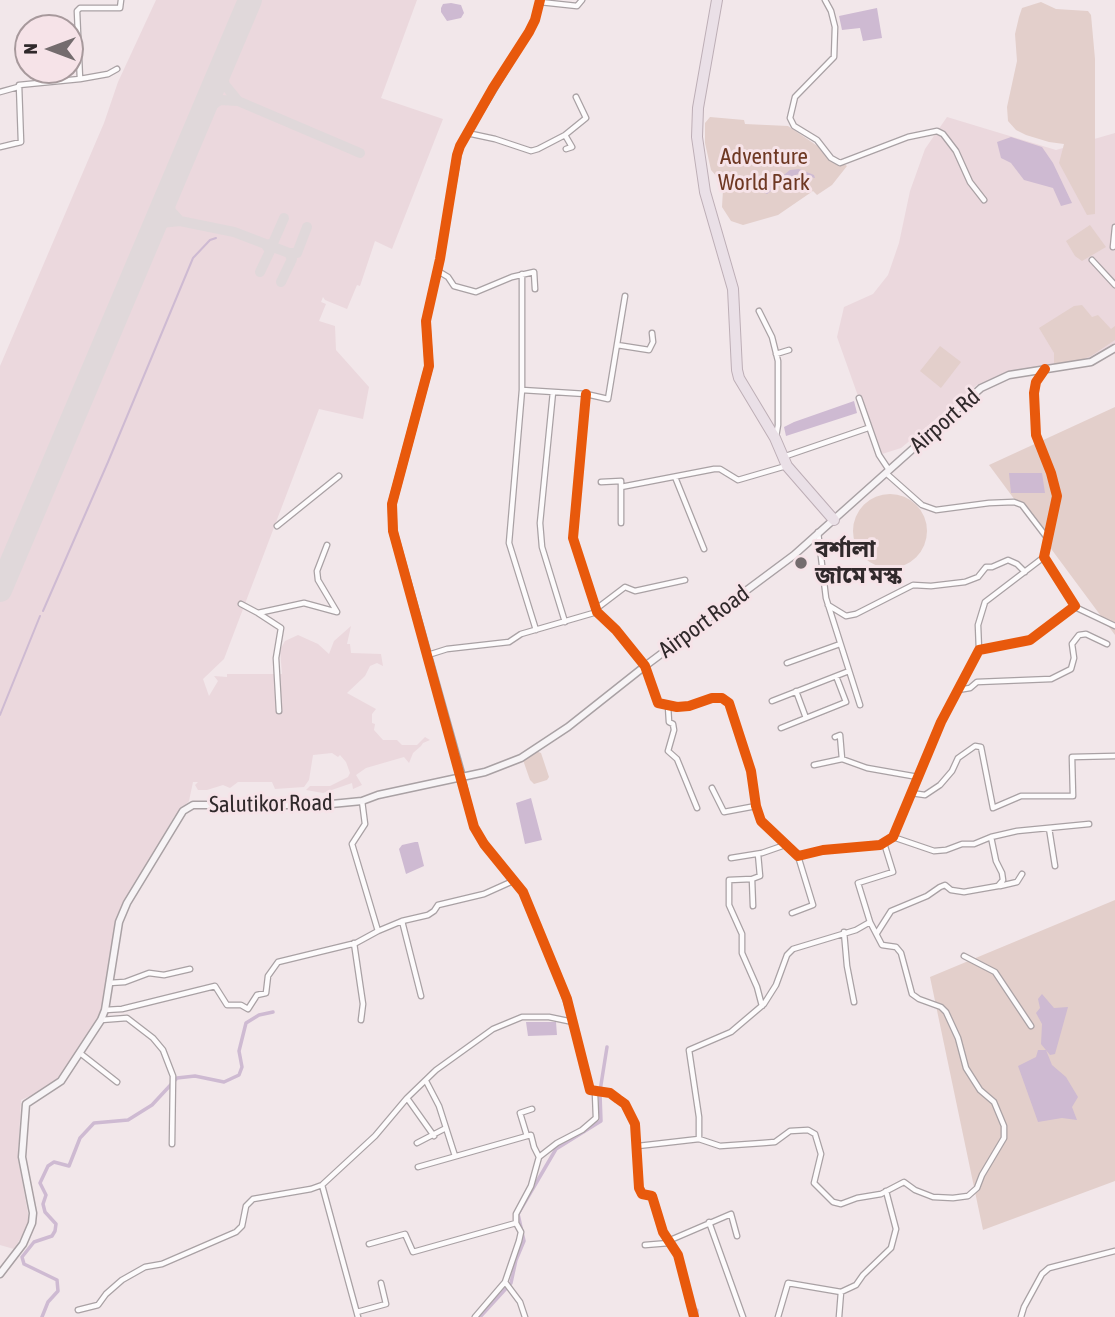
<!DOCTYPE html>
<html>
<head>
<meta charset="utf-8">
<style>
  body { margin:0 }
  #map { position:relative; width:1115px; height:1317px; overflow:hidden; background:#f2e7ea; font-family:"Asap Condensed",sans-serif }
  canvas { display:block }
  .north { position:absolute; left:14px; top:14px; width:70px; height:70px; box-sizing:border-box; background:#f6e3e8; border:2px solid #a7999c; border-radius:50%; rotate:270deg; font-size:19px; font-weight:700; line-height:28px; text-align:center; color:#30292b }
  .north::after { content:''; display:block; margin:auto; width:24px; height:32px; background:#746c6e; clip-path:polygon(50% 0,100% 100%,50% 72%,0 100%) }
</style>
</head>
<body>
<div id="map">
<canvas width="1115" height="1317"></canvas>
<div class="north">N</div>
</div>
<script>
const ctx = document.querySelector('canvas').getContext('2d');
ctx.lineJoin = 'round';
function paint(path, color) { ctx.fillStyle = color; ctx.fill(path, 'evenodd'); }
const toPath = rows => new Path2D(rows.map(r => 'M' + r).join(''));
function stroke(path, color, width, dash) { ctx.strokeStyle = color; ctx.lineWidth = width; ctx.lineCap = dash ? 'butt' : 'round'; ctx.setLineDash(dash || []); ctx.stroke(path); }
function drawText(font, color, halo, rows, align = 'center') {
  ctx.font = font + ' "Asap Condensed","Noto Sans Bengali",sans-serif'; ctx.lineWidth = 6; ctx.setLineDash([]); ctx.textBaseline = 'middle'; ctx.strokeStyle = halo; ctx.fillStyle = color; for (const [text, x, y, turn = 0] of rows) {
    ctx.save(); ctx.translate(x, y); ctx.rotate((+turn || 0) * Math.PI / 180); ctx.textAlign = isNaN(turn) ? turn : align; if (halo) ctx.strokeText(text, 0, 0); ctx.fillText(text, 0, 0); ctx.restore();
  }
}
const built = toPath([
  [156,0,417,0,381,98,443,119,392,249,375,241,360,286,357,285,347,309,325,300,323,297,321,302,326,304,319,321,335,326,336,350,369,387,363,419,319,409,224,659,203,679,209,696,218,681,214,676,227,677,227,674,282,674,280,650,285,641,298,635,318,644,329,654,334,641,351,626,347,644,350,644,351,653,381,654,383,666,377,663,370,666,365,676,347,693,376,709,372,714,372,723,375,724,374,730,383,740,397,740,402,745,417,745,425,737,430,740,423,743,421,746,413,753,409,763,404,757,366,768,356,775,362,785,353,789,352,783,323,793,306,790,310,786,330,786,348,777,350,773,346,762,340,755,338,757,332,753,313,755,309,780,304,787,275,789,272,782,238,782,230,788,223,785,207,790,198,790,195,785,198,782,193,782,189,801,174,817,125,904,104,1009,100,1019,62,1075,44,1090,21,1100,18,1158,29,1219,27,1228,14,1249,0,1245,0,366,104,123,118,82],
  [947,117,1056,150,1115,133,1115,346,1091,362,1008,371,977,385,901,448,879,455,837,337,844,307,873,294,888,275,899,243,910,191,925,149]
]);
const green = toPath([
  [1041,2,1056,9,1088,11,1091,15,1095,59,1095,214,1087,215,1059,163,1064,144,1049,142,1026,135,1016,130,1008,121,1007,107,1017,61,1015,34,1019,17,1022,8],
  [710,117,744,120,745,124,788,126,847,166,832,185,817,195,813,191,778,215,743,225,731,221,722,207,723,190,719,179,711,170,705,143,705,123],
  [1090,225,1106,247,1082,261,1075,256,1066,241],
  [1082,305,1092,317,1098,315,1111,329,1115,326,1115,340,1091,356,1076,362,1054,365,1054,353,1039,328,1074,306],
  [940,346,961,362,941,388,920,371],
  [1115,407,1115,635,989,465],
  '853 531a37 37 0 1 1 74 0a37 37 0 1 1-74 0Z',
  [536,751,541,753,549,777,547,780,534,784,530,780,523,760],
  [1115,900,1115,1181,983,1230,930,977]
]);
const water = toPath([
  [451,3,461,5,464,13,461,18,447,21,441,12,441,8,443,4],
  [877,8,882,38,863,41,860,28,842,30,839,16],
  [1011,137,1042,147,1053,163,1072,203,1061,206,1053,188,1024,180,1011,163,1001,158,997,142],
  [799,169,814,175,815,178,798,174,787,179,767,194,752,186,754,183,764,188,769,187,790,170],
  [854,401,857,413,786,436,784,427,794,422],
  [1009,473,1042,473,1045,493,1011,493],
  [531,798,542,840,525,844,516,803],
  [415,842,418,842,424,866,406,874,399,849,402,845],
  [1042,994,1054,1008,1068,1007,1055,1054,1050,1055,1041,1044,1042,1024,1036,1013,1040,1008,1038,999],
  [526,1022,556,1022,557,1035,528,1036],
  [1038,1050,1046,1050,1052,1065,1066,1077,1078,1097,1072,1107,1077,1120,1062,1118,1038,1122,1018,1066,1036,1057]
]);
const stream = toPath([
  [43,611,108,462,193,258,210,240,216,238],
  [0,715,40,616]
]);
const canal = toPath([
  [600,1091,607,1047],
  [697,1310,697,1317],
  [42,1317,48,1302,58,1291,57,1280,24,1264,22,1257,34,1242,52,1236,55,1231,56,1224,45,1212,43,1204,46,1195,40,1183,48,1166,54,1162,69,1166,80,1138,94,1123,128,1120,152,1105,177,1078,195,1076,224,1082,239,1075,242,1067,239,1051,246,1023,259,1015,273,1012],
  [480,1317,511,1283,516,1260,524,1241,518,1214,556,1149,601,1121,600,1094]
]);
const taxiway = toPath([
  [238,101,360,153],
  [202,112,220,100,238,101,225,85,222,74,224,60],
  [167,195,171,211,180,221],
  [151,232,161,223,180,221,234,232,289,253],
  [267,245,273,243,284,218],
  [260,272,270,251,266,245],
  [281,282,292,259,289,253,297,253,307,227]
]);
const runway = toPath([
  [0,590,250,0]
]);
const street = toPath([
  [825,0,831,11,835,27,834,57,795,97,790,118,794,126,817,140,831,158,840,163,908,137,937,131,943,134,956,151,970,182,984,200],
  [540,2,577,6,582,0],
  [80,79,108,74,117,69],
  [0,92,18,87],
  [467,133,495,139,531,151,538,149,565,135,586,118,576,97],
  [565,135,572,147,566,149],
  [0,147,21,142,19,85,80,79,77,11,80,8,120,8,121,0],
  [1113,247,1115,227],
  [1092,260,1115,285],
  [438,271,448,277,454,286,476,292,512,277,534,272,535,289],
  [522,274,522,390,509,543,536,630],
  [759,311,772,337,778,361,778,425,776,437],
  [426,321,440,259,460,146,529,32,535,20,540,0],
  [617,345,649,350,653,342,652,333],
  [776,354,789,350],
  [522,390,586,394,608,399,625,296],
  [553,392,540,523,542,547,565,622],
  [586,394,573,538,597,612,616,630,645,666,658,703,677,707,689,706,712,698,722,698,729,703,751,771,756,806,761,821,798,856,823,850,880,845,893,837,941,722,979,650,1030,640,1075,606,1044,557,1057,496,1051,473,1036,435,1034,393,1036,382,1045,369],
  [859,398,879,455,889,470],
  [783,457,868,428],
  [887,474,922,505,936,510,989,503,1014,502,1022,505,1048,539],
  [675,477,704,549],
  [601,482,621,481,621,487,714,469,720,469,738,480,786,466],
  [621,523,621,487],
  [277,526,339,476],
  [818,532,826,598,860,705],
  [241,604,258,613,304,603,337,612,318,580,317,571,327,545],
  [828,605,846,616,856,614,913,585,931,586,965,582,978,577,986,567,992,567,1008,560,1017,564,1025,572],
  [1075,607,1115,626],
  [596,609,625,587,635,591,685,580],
  [258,613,281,628,276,658,279,711],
  [979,650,978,625,985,602,1044,557],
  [428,655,447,649,509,642,521,634,597,612],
  [787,663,840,644],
  [958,690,970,688,977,682,1051,679,1071,669,1074,658,1072,644,1079,635,1086,634,1107,644],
  [796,691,806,718],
  [772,701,849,671],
  [668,706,669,722,673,724,674,730,668,751,677,759,697,808],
  [781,728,846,702,836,676],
  [835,737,840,735,842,759,867,768,918,777],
  [814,765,842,759],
  [462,777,474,827,484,844,523,892,559,980,573,1022,590,1090,610,1093,618,1099,625,1104,635,1124,639,1188,642,1194,652,1196,663,1232,678,1255,694,1317],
  [712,788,724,812,756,806],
  [911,793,925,795,940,785,952,771,958,758,975,746,981,747,993,808,1021,796,1073,796,1072,757,1115,756],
  [362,801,365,824,352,844,378,931,402,921,428,915,434,911,438,905,484,894,513,881],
  [1049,828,1055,866],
  [893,837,934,851,946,850,962,844,974,844,991,837,1017,831,1089,824],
  [758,854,760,876,752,879,729,880,729,905,742,934,742,953,757,987,762,1006],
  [731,858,762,853,785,845],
  [752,879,753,906],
  [1000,886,1017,882,1022,874],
  [792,913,813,905,798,856],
  [402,921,421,996],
  [870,922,882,945,896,947,901,953,912,994,919,999,941,1007,946,1012,958,1038,966,1068,980,1090,994,1102,1004,1126,1004,1138,982,1175,977,1188,968,1196,953,1198,933,1197,915,1190,904,1182,881,1194,857,1198,841,1204,833,1202,814,1183,821,1154,815,1134,808,1130,790,1131,775,1142,763,1143,720,1146,699,1139,699,1117,689,1050,731,1032,764,1004,776,985,787,955,793,949,856,930,870,922,858,883,893,872,884,843],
  [844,932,847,966,854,1002],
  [877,933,891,911,927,896,940,887,945,885,951,890,964,892,998,886,1003,880,1002,873,996,861,991,837],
  [354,943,363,1004,361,1020],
  [964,956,995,972,1031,1026],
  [109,983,125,982,149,973,164,975,190,969],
  [105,1010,122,1009,215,986,227,1005,241,1005,248,1009,257,995,266,993,268,976,278,962,356,943,378,931],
  [101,1020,127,1018,153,1038,163,1050,173,1076,172,1144],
  [80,1053,117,1082],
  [426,1081,439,1106,455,1156],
  [407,1098,434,1136],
  [417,1143,446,1128],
  [638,1146,699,1139],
  [539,1157,557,1143,582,1130,596,1118,595,1093],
  [418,1167,527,1136],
  [322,1185,358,1317],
  [709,1222,743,1317],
  [668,1241,731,1214,737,1236],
  [369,1244,405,1234,413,1252,516,1223],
  [645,1245,669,1243],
  [505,1282,520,1302,525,1317],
  [78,1310,98,1305,106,1294,122,1280,145,1267,162,1264,236,1232,242,1226,246,1206,253,1199,311,1189,322,1185,375,1136,407,1098,436,1070,493,1029,522,1017,549,1017,573,1022],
  [357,1312,386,1304,381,1283],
  [475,1317,505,1282,519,1241,521,1232,516,1223,516,1214,531,1186,539,1157,534,1147,531,1135,527,1136,520,1113,532,1109],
  [778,1317,788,1283,841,1292],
  [839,1317,841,1292,856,1285,863,1275,891,1248,896,1229,886,1191],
  [1021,1317,1024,1307,1042,1274,1049,1268,1115,1251]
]);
const secondary = toPath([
  [426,321,429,366,392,504,393,531,462,777],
  [0,1274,23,1244,32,1223,33,1213,22,1157,26,1104,61,1081,101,1020,105,1010,119,922,127,903,183,811,193,805,321,805,362,801,378,795,485,772,521,758,568,727,645,666,794,555,981,388,1009,375,1091,362,1115,348]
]);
const highway = toPath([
  [717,0,698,108,697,137,705,192,733,289,737,370,739,378,775,438,787,466,834,520]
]);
const cycleway = toPath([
  [540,0,535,20,529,32,493,88,460,146,457,155,440,259,426,321,429,366,392,504,393,531,474,827,484,844,523,892,567,999,590,1090,610,1093,618,1099,625,1104,635,1124,639,1188,642,1194,652,1196,663,1232,678,1255,694,1317],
  [586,394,573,538,597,612,616,630,645,666,658,703,677,707,689,706,712,698,722,698,729,703,751,771,756,806,761,821,798,856,823,850,880,845,893,837,941,722,979,650,1030,640,1075,606,1044,557,1057,496,1051,473,1036,435,1034,393,1036,382,1045,369]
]);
const markers = [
  [801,563,7,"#746c6e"]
];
const parkNames = [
  ["Adventure",764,157],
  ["World Park",764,183]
];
const streetNames = [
  ["Airport Rd",945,421,-41],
  ["Airport Road",704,622,-36],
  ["Salutikor Road",271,804,-1]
];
const poiNames = [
  ["বর্শালা",815,550],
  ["জামে মস্ক",815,576]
];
paint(built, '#ebd8dd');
paint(green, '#e3cfcb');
paint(water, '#cebad2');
stroke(stream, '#cebad2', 2);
stroke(canal, '#cebad2', 3.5);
stroke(taxiway, '#e0d8da', 10);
stroke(runway, '#e0d8da', 24);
stroke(street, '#a9a1a4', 7);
stroke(secondary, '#a9a1a4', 9);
stroke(highway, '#bdaeb6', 12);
stroke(street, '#fdfbfc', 4.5);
stroke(secondary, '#f7f4f6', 6);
stroke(highway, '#eae0e7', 10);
stroke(cycleway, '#e8590c', 10);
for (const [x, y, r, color] of markers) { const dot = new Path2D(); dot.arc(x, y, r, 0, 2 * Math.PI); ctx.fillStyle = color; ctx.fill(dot); stroke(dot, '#f6e3e8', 2.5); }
drawText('23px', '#6e3823', '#f6e3e8', parkNames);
drawText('23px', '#30292b', '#f6e3e8', streetNames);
drawText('bold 23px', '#30292b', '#f6e3e8', poiNames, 'left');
</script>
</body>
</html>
